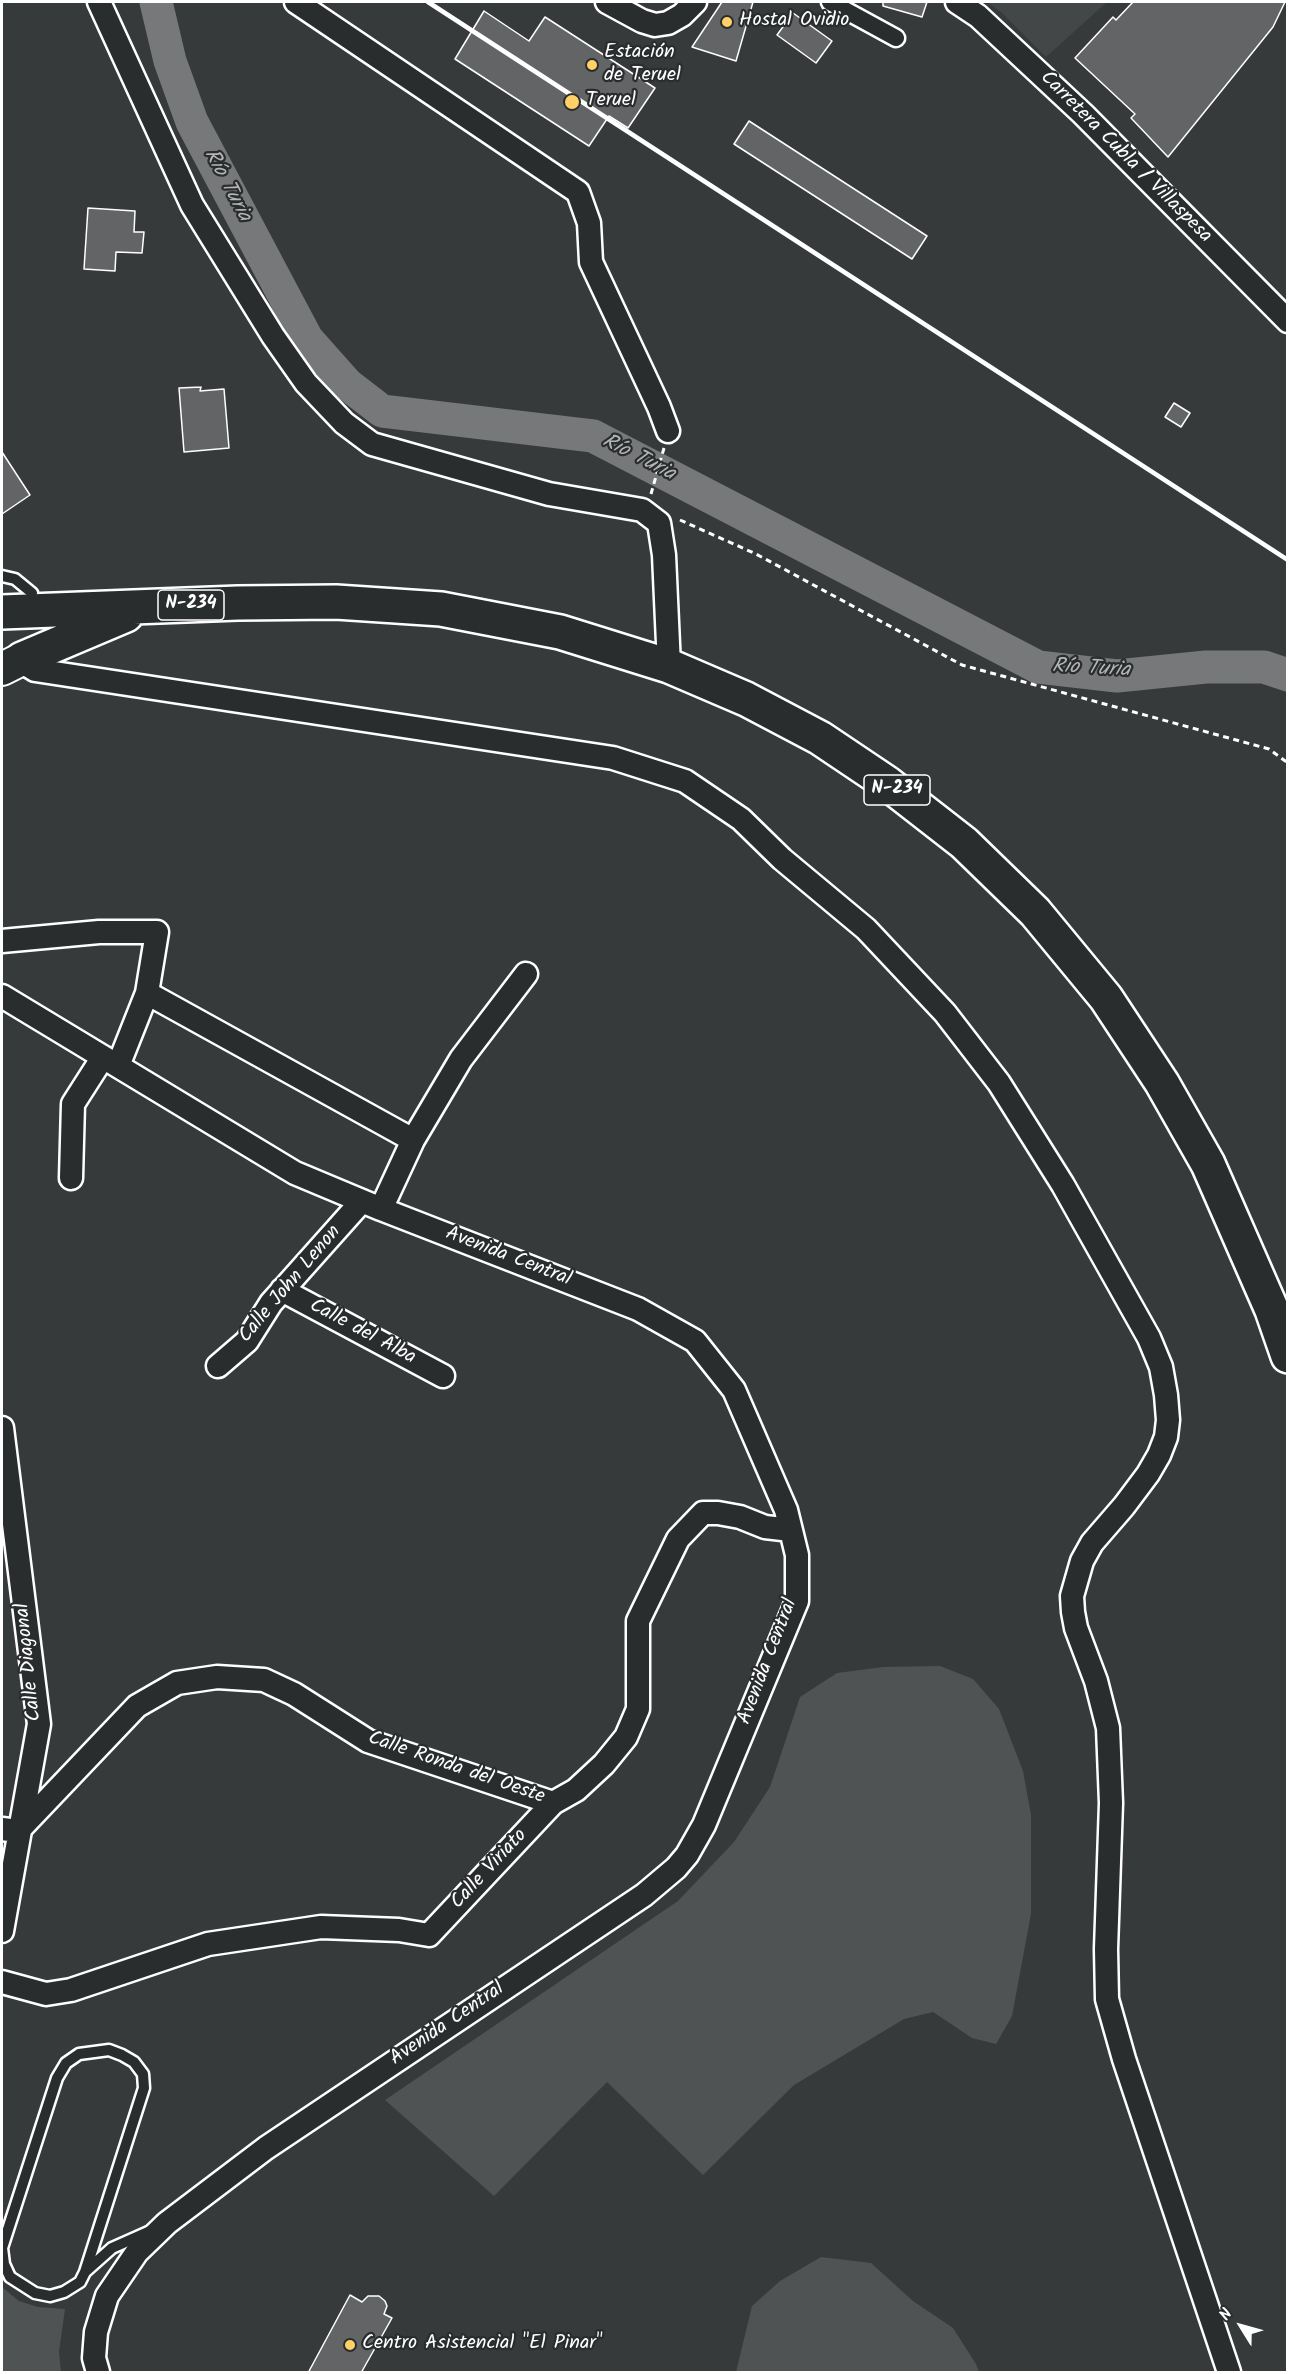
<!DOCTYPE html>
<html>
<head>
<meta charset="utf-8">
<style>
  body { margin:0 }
  #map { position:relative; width:1289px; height:2374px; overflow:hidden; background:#373a3b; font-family:Kalam,sans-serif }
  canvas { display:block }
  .frame { position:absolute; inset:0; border:3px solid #fff; pointer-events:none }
  .north { position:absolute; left:1211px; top:2296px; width:60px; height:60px; -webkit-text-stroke:4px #2a2d2e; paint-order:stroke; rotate:307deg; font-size:16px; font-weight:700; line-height:24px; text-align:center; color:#fff }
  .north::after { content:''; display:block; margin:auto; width:21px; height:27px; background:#fff; clip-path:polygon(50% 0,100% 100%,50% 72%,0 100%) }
</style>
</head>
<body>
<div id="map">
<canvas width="1289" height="2374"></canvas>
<div class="frame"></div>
<div class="north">N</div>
</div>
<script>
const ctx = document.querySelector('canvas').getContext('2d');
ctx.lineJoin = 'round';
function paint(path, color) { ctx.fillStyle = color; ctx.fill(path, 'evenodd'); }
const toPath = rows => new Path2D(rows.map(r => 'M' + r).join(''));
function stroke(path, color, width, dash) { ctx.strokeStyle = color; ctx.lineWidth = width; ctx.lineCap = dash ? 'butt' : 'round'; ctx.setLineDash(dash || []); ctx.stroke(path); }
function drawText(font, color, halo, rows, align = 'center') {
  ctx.font = font + ' Kalam,sans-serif'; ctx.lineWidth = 4.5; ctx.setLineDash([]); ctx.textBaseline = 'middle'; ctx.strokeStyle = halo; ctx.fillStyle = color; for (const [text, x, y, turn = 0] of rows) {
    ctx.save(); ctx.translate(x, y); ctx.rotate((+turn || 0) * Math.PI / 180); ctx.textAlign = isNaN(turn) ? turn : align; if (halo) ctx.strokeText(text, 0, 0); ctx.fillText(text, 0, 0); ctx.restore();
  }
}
const built = toPath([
  [987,2,1107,2,1046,57,1001,12]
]);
const green = toPath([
  [940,1666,973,1679,999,1709,1023,1771,1031,1815,1031,1914,1012,2016,996,2044,972,2038,933,2012,904,2019,794,2085,703,2175,607,2082,494,2196,385,2100,678,1901,734,1842,770,1787,800,1697,837,1673,883,1667],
  [821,2257,871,2263,913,2301,953,2328,976,2364,979,2372,736,2372,752,2306,780,2281],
  [2,2287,19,2301,38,2307,65,2309,59,2352,61,2372,2,2372]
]);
const river = toPath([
  [156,2,170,61,192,122,307,339,347,384,382,411,593,436,1038,667,1117,676,1206,667,1264,667,1288,675]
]);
const building = toPath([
  [722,2,753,2,736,61,692,47,722,2],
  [883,2,927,2,922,17,883,6,883,2],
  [1133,2,1285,2,1273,27,1168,157,1131,118,1135,114,1075,58,1113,17,1116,20,1133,2],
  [484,11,529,41,545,17,655,88,628,128,609,116,589,146,455,59,484,11],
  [793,13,832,41,816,63,777,35,793,13],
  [749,121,927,236,912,259,734,144,749,121],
  [88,208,135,211,134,232,144,232,142,253,116,252,115,271,84,269,88,208],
  [201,387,200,391,224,389,229,448,184,452,179,388,201,387],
  [1174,403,1190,413,1181,427,1165,417,1174,403],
  [2,452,30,495,2,514,2,452],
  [350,2295,362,2302,368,2296,379,2296,385,2301,387,2306,384,2314,392,2318,361,2373,308,2373,350,2295]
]);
const path = toPath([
  [651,494,664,448],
  [680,520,756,554,962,665,1269,749,1288,763]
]);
const service = toPath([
  [2,576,15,579,32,593],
  [85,2272,144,2088,143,2074,134,2062,122,2055,109,2050,79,2054,66,2063,57,2078,2,2248,4,2264,10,2277,35,2293,50,2296,64,2292,80,2282,85,2272,112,2248,148,2232]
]);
const pedestrian = toPath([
  [830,2,896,38]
]);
const minor = toPath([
  [99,2,192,205,273,336,306,383,344,423,372,444,549,494,642,510,659,523,664,555,669,666],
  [296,2,578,192,589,223,591,262,659,407,668,431],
  [607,2,642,21,655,25,668,23,682,15,695,2],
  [957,2,978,16,1083,114,1288,321],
  [22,659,27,665,35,670,613,758,685,781,741,819,782,859,866,929,945,1013,999,1083,1063,1185,1149,1338,1161,1367,1166,1395,1168,1420,1166,1437,1159,1455,1148,1474,1124,1506,1092,1543,1082,1561,1072,1596,1073,1612,1076,1628,1096,1681,1108,1728,1111,1803,1106,1949,1107,1999,1124,2059,1229,2372],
  [2,941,99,932,157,932,147,993,118,1066],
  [147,993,413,1140],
  [2,996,295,1173,381,1209,638,1309,695,1341,734,1390,786,1510,797,1555,797,1601,704,1825,687,1855,676,1868,644,1895,266,2148,167,2223,137,2252,107,2296,96,2332,94,2358,98,2372],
  [71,1178,73,1104,103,1057],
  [381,1209,413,1140,461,1059,526,974],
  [282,1290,443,1376],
  [218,1366,247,1341,271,1303,362,1201],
  [2,1428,39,1724,2,1931],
  [2,1829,18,1831,137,1706,177,1683,217,1677,264,1680,294,1694,368,1741,553,1803],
  [2,1982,46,1994,71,1990,208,1944,321,1927,399,1930,429,1935,537,1820,553,1803,576,1790,604,1764,626,1737,638,1709,638,1621,678,1539,703,1513,718,1513,740,1517,765,1527,791,1530]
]);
const secondary = toPath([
  [2,669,22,659]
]);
const trunk = toPath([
  [2,612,238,603,336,602,441,609,560,632,669,666,746,699,820,738,887,783,964,843,1035,912,1106,998,1162,1083,1208,1164,1272,1310,1288,1356],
  [22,659,126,615]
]);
const rail = toPath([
  [428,2,1288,560]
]);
const markers = [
  [727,22,6,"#ffd166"],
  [592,65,6,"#ffd166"],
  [572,102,8,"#ffd166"],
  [350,2345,6,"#ffd166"]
];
const shields = [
  [191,605,66],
  [897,790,66]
];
const shieldNames = [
  ["N-234",191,605],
  ["N-234",897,790]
];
const poiNames = [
  ["Hostal Ovidio",739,22],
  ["Estación",604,54],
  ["de Teruel",604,77],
  ["Teruel",586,102],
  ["Centro Asistencial \"El Pinar\"",362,2345]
];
const streetNames = [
  ["Carretera Cubla / Villaspesa",1125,158,45],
  ["Avenida Central",508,1258,21],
  ["Calle John Lenon",291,1285,-50],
  ["Calle del Alba",362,1333,28],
  ["Calle Diagonal",30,1662,-96],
  ["Avenida Central",769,1662,-69],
  ["Calle Ronda del Oeste",456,1769,19],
  ["Calle Viriato",490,1870,-47],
  ["Avenida Central",448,2025,-34]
];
const waterNames = [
  ["Río Turia",226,186,62],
  ["Río Turia",638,459,27],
  ["Río Turia",1091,670,3]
];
paint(built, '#444748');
paint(green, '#505354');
stroke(river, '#767879', 33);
paint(building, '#636465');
stroke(building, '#fff', 1.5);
stroke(service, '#fff', 15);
stroke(pedestrian, '#fff', 21);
stroke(minor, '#fff', 27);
stroke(secondary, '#fff', 36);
stroke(trunk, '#fff', 38);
stroke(path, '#fff', 3, [6, 4.5]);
stroke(service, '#2a2d2e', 10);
stroke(pedestrian, '#2a2d2e', 16);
stroke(minor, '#2a2d2e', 22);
stroke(secondary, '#2a2d2e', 32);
stroke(trunk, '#2a2d2e', 33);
stroke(rail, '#fff', 4.5);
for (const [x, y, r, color] of markers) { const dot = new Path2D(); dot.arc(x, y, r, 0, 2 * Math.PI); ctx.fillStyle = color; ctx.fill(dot); stroke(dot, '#2a2d2e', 2); }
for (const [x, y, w] of shields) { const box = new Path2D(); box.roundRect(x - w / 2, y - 15, w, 30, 4.5); ctx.fillStyle = '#2a2d2e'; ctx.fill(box); stroke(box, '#fff', 1.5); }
drawText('bold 18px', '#fff', null, shieldNames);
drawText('20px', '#fff', '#2a2d2e', poiNames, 'left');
drawText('20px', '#fff', '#2a2d2e', streetNames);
drawText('italic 21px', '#b4b5b5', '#2a2d2e', waterNames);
</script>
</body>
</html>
